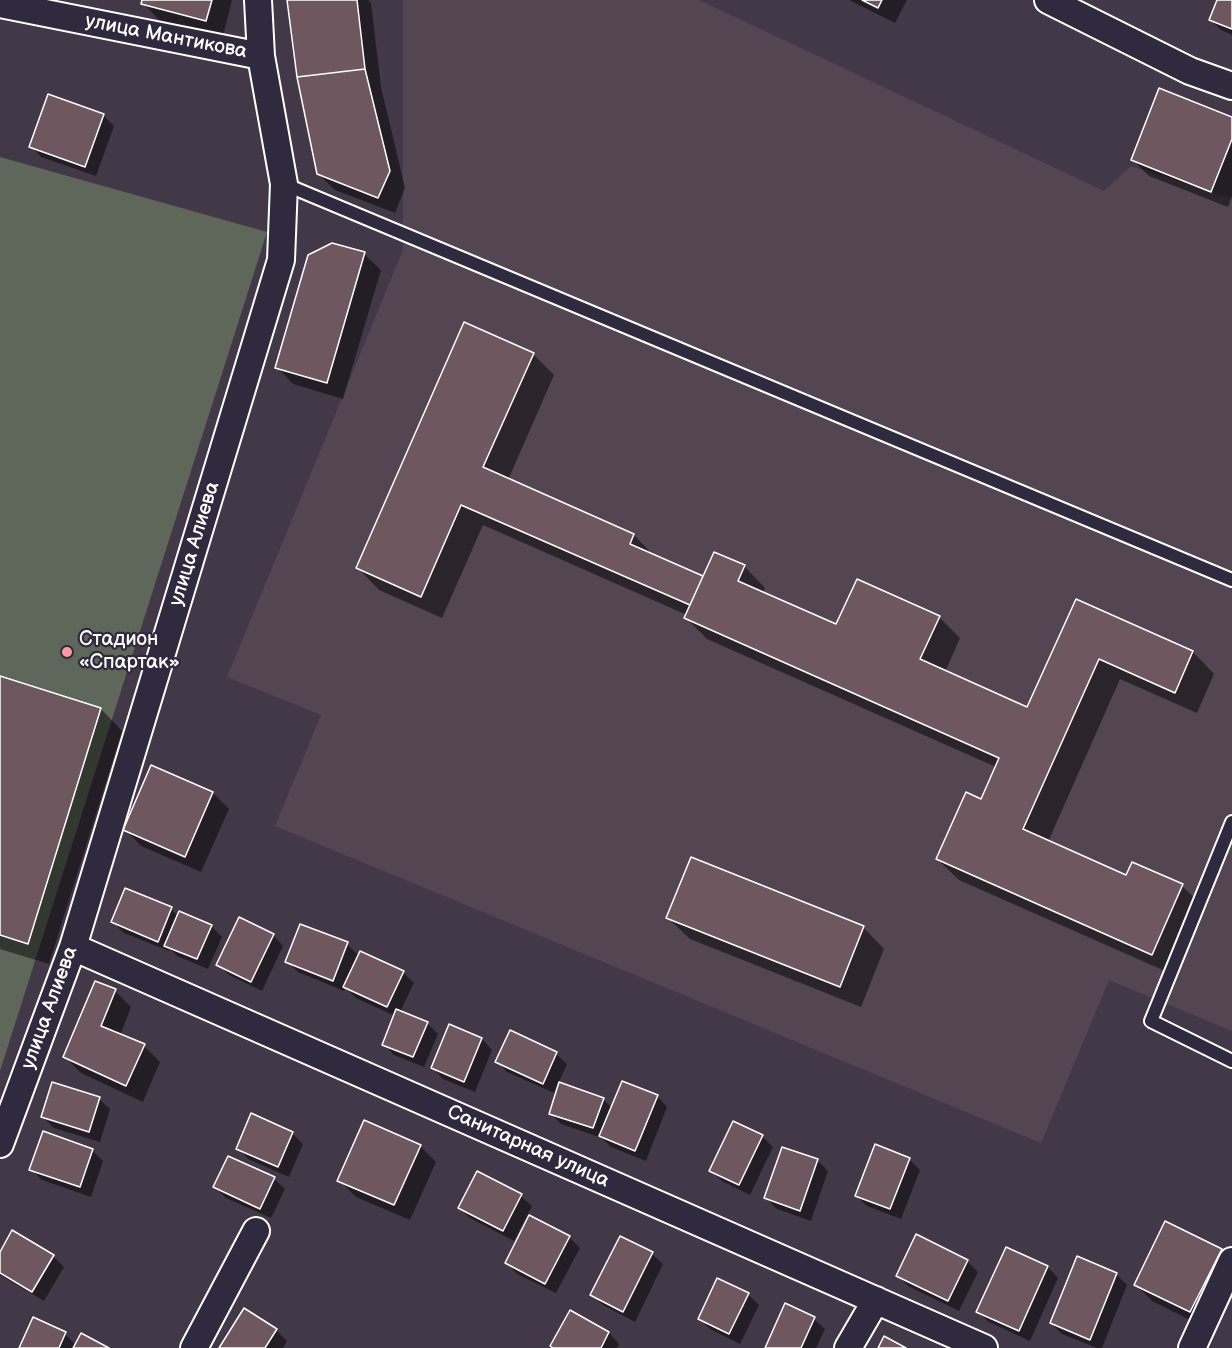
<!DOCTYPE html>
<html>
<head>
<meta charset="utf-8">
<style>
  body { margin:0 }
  canvas { display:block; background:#423847 }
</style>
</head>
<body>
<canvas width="1232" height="1348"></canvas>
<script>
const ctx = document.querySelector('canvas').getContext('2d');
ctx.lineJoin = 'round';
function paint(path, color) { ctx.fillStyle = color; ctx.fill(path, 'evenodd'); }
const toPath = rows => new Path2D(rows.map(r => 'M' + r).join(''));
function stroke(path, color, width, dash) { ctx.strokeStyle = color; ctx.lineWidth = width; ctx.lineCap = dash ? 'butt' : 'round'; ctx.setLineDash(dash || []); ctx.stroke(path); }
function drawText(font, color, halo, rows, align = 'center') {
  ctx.font = font + ' "Balsamiq Sans",sans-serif'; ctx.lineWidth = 4.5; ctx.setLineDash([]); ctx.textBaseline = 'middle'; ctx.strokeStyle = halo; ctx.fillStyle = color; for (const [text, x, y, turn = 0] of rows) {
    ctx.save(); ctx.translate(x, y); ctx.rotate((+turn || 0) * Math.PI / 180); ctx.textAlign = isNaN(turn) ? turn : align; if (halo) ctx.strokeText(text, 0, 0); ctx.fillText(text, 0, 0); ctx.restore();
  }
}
const built = toPath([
  [403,0,699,0,1104,191,1131,166,1232,199,1232,1031,1109,980,1041,1143,275,826,321,715,227,677,403,250]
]);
const green = toPath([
  [0,157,267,232,0,1071]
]);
const shadow = toPath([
  [143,0,232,0,223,36,159,20,143,3],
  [289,0,368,0,371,3,381,87,405,188,395,213,335,190,318,174],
  [849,0,907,0,895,23],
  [1218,0,1232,0,1232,35,1221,30,1210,19],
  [103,115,114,126,96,176,41,157,31,146],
  [1232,118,1232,196,1228,207,1149,176,1133,160],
  [364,254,381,270,343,399,293,384,277,367],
  [533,354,554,375,508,480,634,535,654,556,704,578,744,566,765,588,763,593,837,626,939,617,960,638,945,672,1028,709,1076,601,1193,652,1214,674,1197,713,1120,679,1048,842,1127,877,1182,886,1204,907,1174,975,959,880,937,859,982,801,996,767,707,639,686,618,687,615,483,525,442,618,379,590,358,568],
  [0,678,101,709,122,731,49,964,0,949],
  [152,767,213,793,229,809,201,872,141,846,125,829],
  [171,909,178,916,211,926,222,937,208,969,177,956,170,949,169,951,124,933,113,922],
  [668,918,863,927,884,949,861,1007,690,939],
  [301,926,347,944,359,956,403,972,414,983,400,1012,427,1023,438,1034,424,1067,394,1055,384,1044,395,1016,356,998,345,987,344,991,298,972,287,961],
  [273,935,283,946,262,991,229,975,218,964],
  [115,991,131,1007,120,1036,144,1046,160,1062,143,1102,81,1073,65,1057],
  [450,1026,482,1039,492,1050,475,1092,443,1079,433,1068],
  [510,1032,556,1054,567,1064,558,1084,603,1099,612,1108,657,1096,667,1107,646,1161,611,1147,602,1138,561,1124,550,1113,559,1086,557,1086,554,1093,507,1072,497,1061],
  [99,1099,110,1109,100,1142,54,1128,43,1117],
  [292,1133,303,1144,289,1177,248,1159,238,1148],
  [762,1136,773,1147,750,1195,722,1181,711,1171],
  [420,1146,436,1162,410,1220,356,1197,339,1180],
  [92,1150,103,1161,91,1197,42,1180,31,1169],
  [909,1159,920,1170,901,1219,867,1206,856,1196],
  [817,1160,828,1171,811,1221,777,1209,766,1198],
  [274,1179,285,1189,271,1218,226,1198,215,1187],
  [521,1196,532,1206,514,1241,470,1218,459,1208],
  [569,1237,580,1248,556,1293,517,1274,507,1263],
  [620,1238,652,1254,663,1264,635,1322,603,1305,592,1295],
  [1007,1249,1048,1267,1058,1278,1030,1341,989,1322,978,1312],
  [1221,1250,1232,1262,1206,1328,1152,1301,1135,1284],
  [0,1255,53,1256,64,1267,44,1301,0,1275],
  [967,1261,978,1272,959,1311,908,1286,897,1275],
  [1116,1274,1127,1285,1102,1348,1097,1348,1062,1334,1051,1323],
  [748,1294,759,1305,740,1344,710,1329,699,1318],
  [786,1305,814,1319,825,1329,816,1348,766,1348],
  [245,1310,276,1330,287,1341,283,1348,221,1348],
  [571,1312,609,1333,619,1344,617,1348,554,1348],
  [65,1334,76,1345,106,1348,20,1348]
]);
const building = toPath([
  [142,0,212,0,206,21,141,4,142,0],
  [287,0,357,0,365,69,297,77,287,0],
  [862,0,882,0,878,8,862,0],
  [1217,0,1232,0,1232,29,1209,20,1217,0],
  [365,69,390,171,378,198,317,174,297,77,365,69],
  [1159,88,1232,117,1232,139,1211,192,1131,160,1159,88],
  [48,94,104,114,85,167,29,147,48,94],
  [332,243,365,252,327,383,275,368,308,255,332,243],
  [464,322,534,353,483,467,634,534,630,544,703,576,690,605,461,505,421,597,356,568,464,322],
  [714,552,745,565,738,581,836,624,857,579,940,616,920,659,1027,707,1076,599,1193,651,1175,693,1099,659,1023,829,1126,875,1132,862,1183,884,1152,955,936,859,966,792,981,799,999,758,684,618,714,552],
  [0,676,101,708,28,944,0,935,0,676],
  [151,765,213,792,185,857,123,830,151,765],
  [691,857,864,926,840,987,666,918,691,857],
  [125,888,172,907,158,942,111,922,125,888],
  [179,911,212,925,197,959,164,946,179,911],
  [239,917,274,934,251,982,216,965,239,917],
  [300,924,348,942,333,981,285,962,300,924],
  [360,951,404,971,387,1007,343,987,360,951],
  [95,981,116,989,101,1026,145,1044,126,1086,63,1057,95,981],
  [396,1009,428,1022,413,1057,382,1045,396,1009],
  [449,1024,482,1038,464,1082,431,1068,449,1024],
  [510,1030,557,1052,543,1084,495,1062,510,1030],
  [622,1081,658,1095,635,1151,599,1136,622,1081],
  [52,1082,100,1097,89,1132,41,1117,52,1082],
  [559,1082,604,1098,593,1128,549,1114,559,1082],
  [251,1113,293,1132,278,1167,236,1149,251,1113],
  [364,1120,421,1145,394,1205,337,1181,364,1120],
  [733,1121,763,1135,739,1185,709,1171,733,1121],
  [43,1131,93,1149,80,1187,29,1170,43,1131],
  [875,1144,910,1158,890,1209,855,1196,875,1144],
  [782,1147,818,1159,800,1211,764,1198,782,1147],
  [228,1156,275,1177,260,1209,213,1187,228,1156],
  [477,1171,522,1194,503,1231,458,1208,477,1171],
  [529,1215,570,1236,545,1284,505,1263,529,1215],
  [1165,1221,1222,1249,1190,1312,1134,1285,1165,1221],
  [12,1230,54,1255,32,1292,0,1273,0,1252,12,1230],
  [916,1234,968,1260,948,1301,896,1276,916,1234],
  [620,1236,653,1252,623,1312,590,1295,620,1236],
  [1006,1247,1048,1266,1019,1331,976,1312,1006,1247],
  [1077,1256,1117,1273,1090,1340,1050,1323,1077,1256],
  [717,1278,749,1293,729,1334,698,1319,717,1278],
  [785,1303,815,1317,801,1348,765,1348,785,1303],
  [244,1308,277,1329,265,1348,219,1348,244,1308],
  [570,1310,609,1332,601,1348,553,1348,550,1346,570,1310],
  [33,1317,66,1332,59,1348,19,1348,33,1317],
  [81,1333,109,1348,73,1348,81,1333],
  [884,1336,906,1348,878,1348,884,1336]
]);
const service = toPath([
  [284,184,1232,580],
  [1232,822,1151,1021,1232,1061]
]);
const minor = toPath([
  [1048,0,1190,71,1232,86],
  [0,4,261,56],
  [73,947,984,1348],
  [0,1144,73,947,281,260,284,184,261,56,258,0],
  [194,1348,256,1231],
  [848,1348,876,1300],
  [1192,1348,1232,1261]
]);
const markers = [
  [67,652,6,"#ff9aa2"]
];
const streetNames = [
  ["улица Мантикова",166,37,11],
  ["улица Алиева",195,544,-73],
  ["улица Алиева",50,1008,-70],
  ["Санитарная улица",528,1147,24]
];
const poiNames = [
  ["Стадион",79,640],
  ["«Спартак»",79,663]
];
paint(built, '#534552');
paint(green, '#5e675a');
paint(shadow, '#0007');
paint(building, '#6e575f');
stroke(building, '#fff', 1.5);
stroke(service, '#fff', 16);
stroke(minor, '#fff', 30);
stroke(service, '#2f2a3d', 12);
stroke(minor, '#2f2a3d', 26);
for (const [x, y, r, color] of markers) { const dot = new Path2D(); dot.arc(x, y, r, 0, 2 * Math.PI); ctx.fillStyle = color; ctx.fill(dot); stroke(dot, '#2f2a3d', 2); }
drawText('20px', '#fff', '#2f2a3d', streetNames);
drawText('20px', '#fff', '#2f2a3d', poiNames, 'left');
</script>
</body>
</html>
